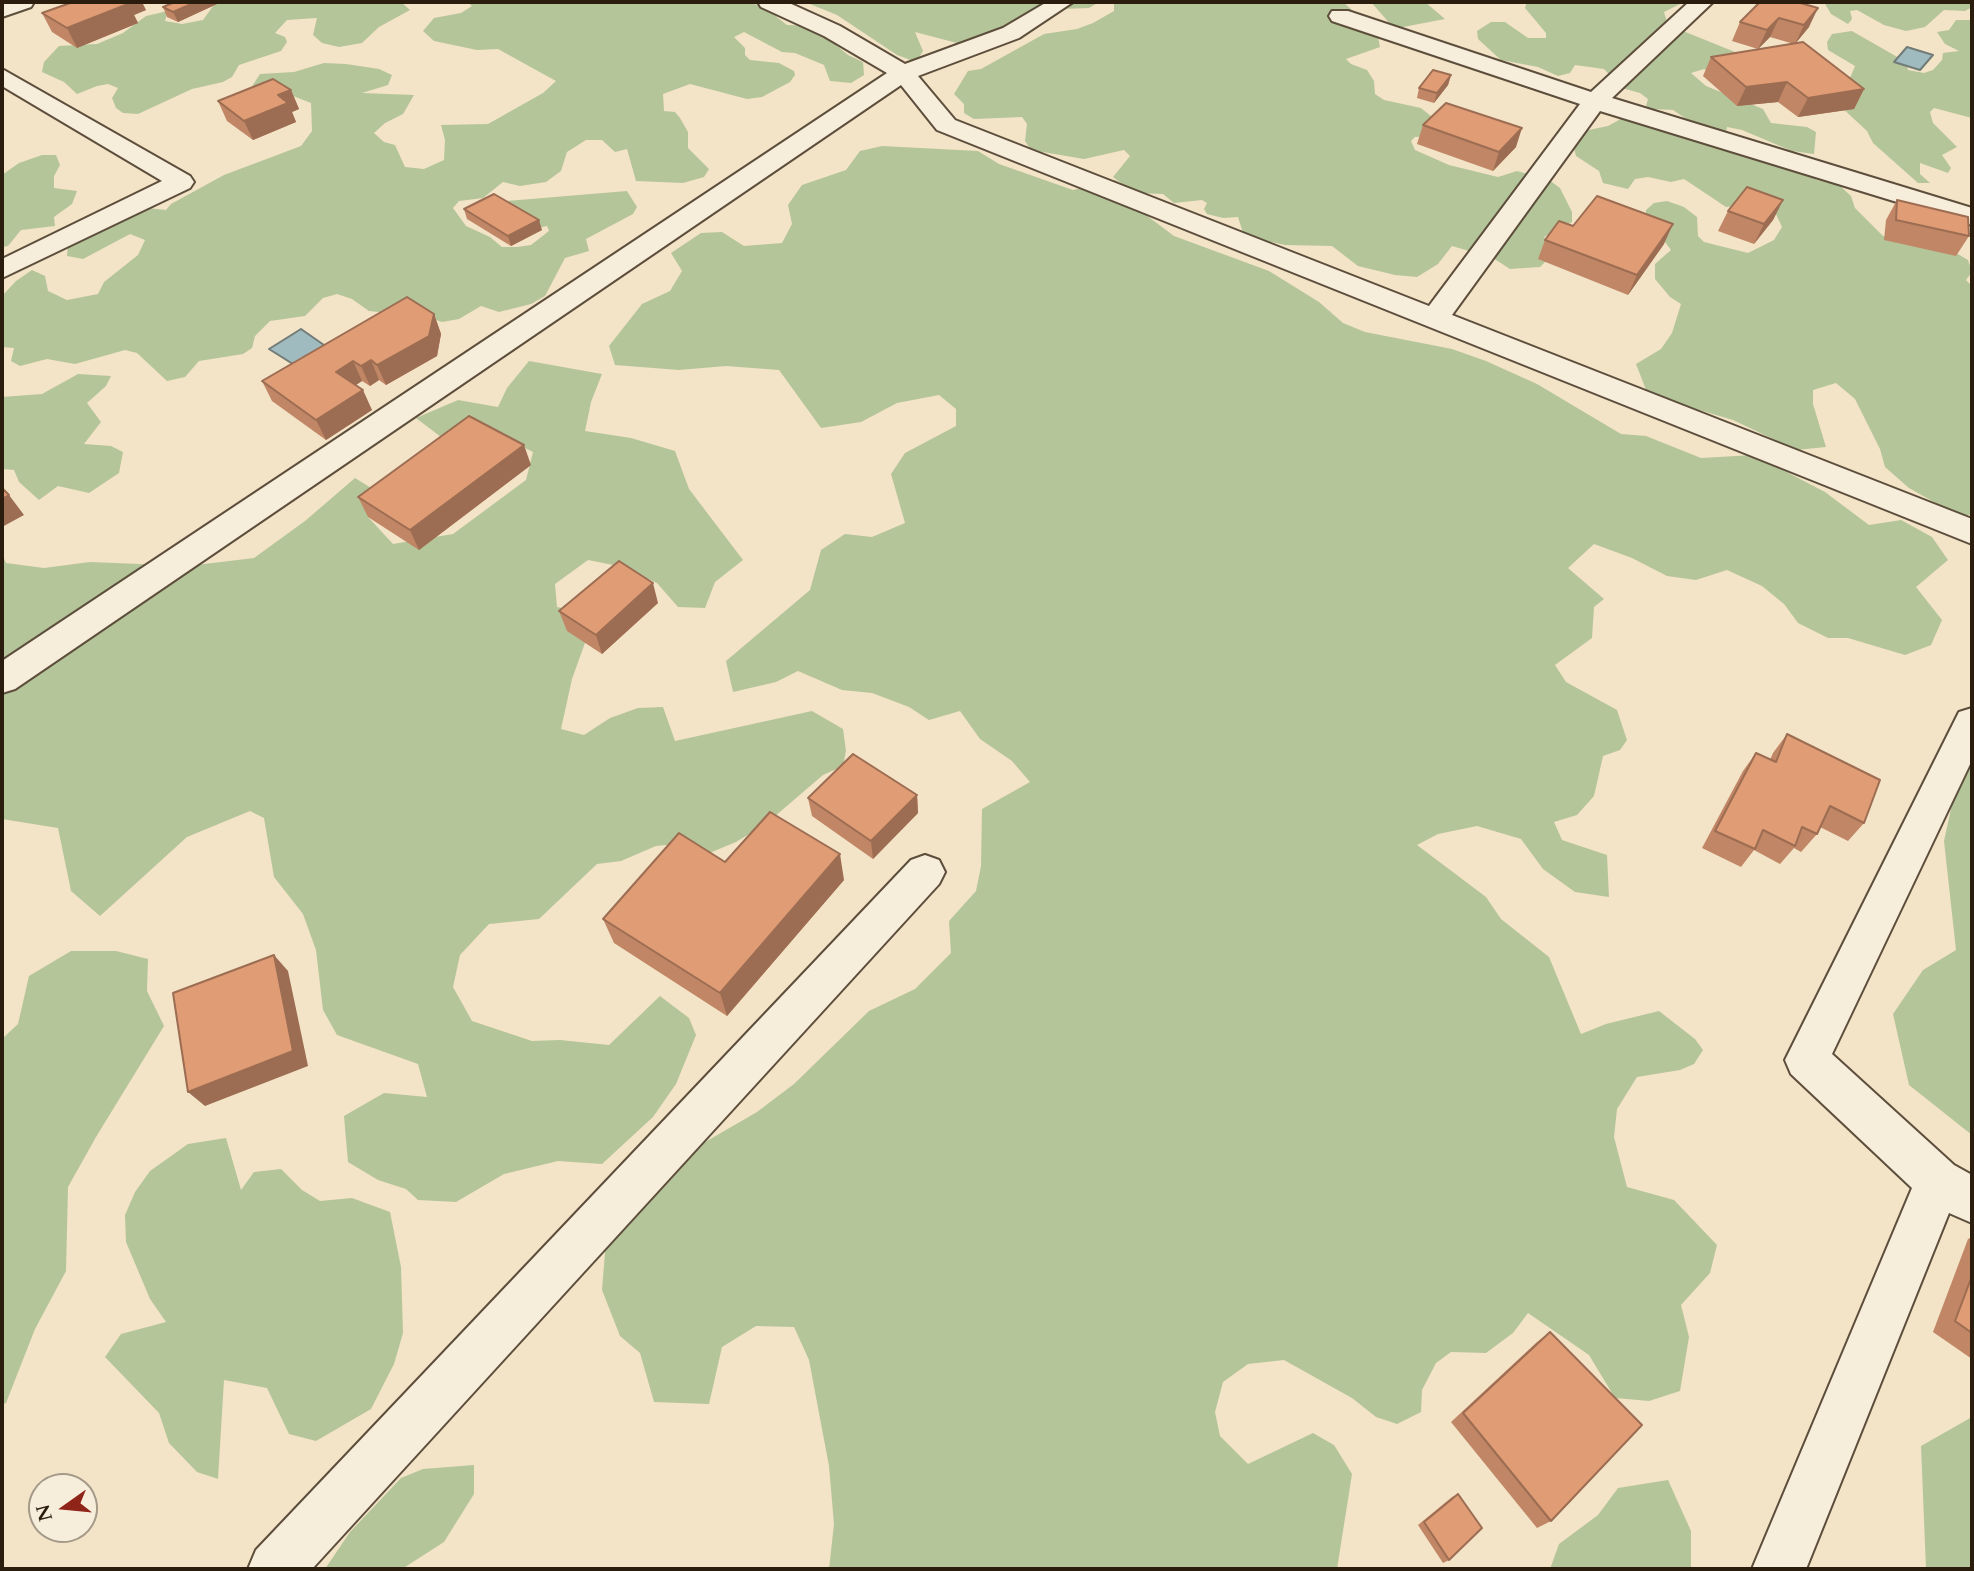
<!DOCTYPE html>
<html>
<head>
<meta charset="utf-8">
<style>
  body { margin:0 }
  #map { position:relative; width:1974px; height:1571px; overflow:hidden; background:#f3e3c7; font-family:Cardo,serif }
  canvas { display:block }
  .frame { position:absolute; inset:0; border:4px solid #2b1d0d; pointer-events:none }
  .north { position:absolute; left:28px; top:1473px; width:70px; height:70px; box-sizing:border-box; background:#f7eddb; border:2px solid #a59a89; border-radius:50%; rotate:255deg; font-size:19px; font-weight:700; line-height:28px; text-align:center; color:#2b1d0d }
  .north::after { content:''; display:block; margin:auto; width:24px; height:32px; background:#8f2418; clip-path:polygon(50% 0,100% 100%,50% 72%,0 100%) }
</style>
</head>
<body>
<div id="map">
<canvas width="1974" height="1571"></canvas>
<div class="frame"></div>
<div class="north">N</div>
</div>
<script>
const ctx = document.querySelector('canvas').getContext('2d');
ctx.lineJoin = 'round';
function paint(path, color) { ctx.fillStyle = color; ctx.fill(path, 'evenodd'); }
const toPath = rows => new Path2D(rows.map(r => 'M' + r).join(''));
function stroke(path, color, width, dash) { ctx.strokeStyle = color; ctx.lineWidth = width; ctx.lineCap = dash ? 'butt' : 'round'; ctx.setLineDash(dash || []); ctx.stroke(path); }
const green = toPath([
  [216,2,401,2,410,10,379,27,362,43,339,47,322,43,313,35,317,18,287,20,275,33,285,37,287,42,281,51,239,65,232,77,223,82,192,89,138,114,123,113,116,108,112,98,118,88,108,84,97,86,77,94,64,82,42,72,44,62,59,46,97,44,123,33,146,16,168,11,165,21,182,24,203,20],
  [467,2,735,2,761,5,787,25,813,26,848,55,863,62,864,75,851,83,830,81,824,65,795,53,782,52,744,32,734,37,745,48,745,55,750,60,779,63,794,71,795,75,790,82,762,97,747,99,690,84,663,94,664,111,675,112,680,118,688,132,688,148,709,169,704,177,683,183,636,181,627,149,615,152,602,140,586,140,567,152,561,171,546,182,520,186,503,182,483,198,459,201,453,208,466,226,490,237,502,247,517,247,531,245,549,231,547,226,529,230,507,201,627,191,637,207,633,214,586,239,589,251,565,258,545,296,531,304,499,312,481,306,459,319,442,322,428,317,369,311,352,299,337,294,323,298,305,316,270,321,255,336,252,348,243,354,199,361,185,377,167,381,137,353,125,350,75,364,47,359,20,366,11,361,14,348,2,347,2,296,16,281,32,270,45,276,48,291,67,300,98,294,104,282,138,255,145,240,130,234,83,259,67,256,68,244,138,207,166,210,171,204,224,175,301,146,312,131,311,103,288,94,251,88,260,74,294,72,324,63,346,64,379,69,392,75,388,85,362,93,414,95,403,114,385,123,374,133,384,142,395,145,405,167,424,169,444,160,445,140,441,125,488,124,543,93,556,81,498,49,477,50,434,41,423,31,434,18,461,13,472,6],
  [780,2,1099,2,1089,8,1061,9,972,47,915,32,923,51,916,62,897,55,837,15,810,4],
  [1114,2,1343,2,1371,27,1378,37,1380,47,1346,59,1351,64,1367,70,1374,81,1375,94,1384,100,1421,108,1432,117,1438,136,1415,137,1411,141,1415,150,1449,165,1498,177,1517,171,1549,180,1560,188,1572,212,1572,222,1544,237,1552,249,1550,257,1540,267,1510,269,1493,258,1452,246,1438,264,1417,277,1395,275,1358,266,1332,246,1285,245,1244,236,1238,217,1223,218,1207,214,1204,209,1207,203,1202,200,1174,203,1163,194,1137,193,1131,190,1146,215,1174,236,1269,271,1319,302,1343,323,1365,332,1452,349,1486,361,1537,384,1621,434,1646,436,1701,458,1754,455,1825,492,1869,525,1901,520,1932,537,1948,560,1916,587,1942,620,1931,645,1905,655,1848,638,1828,638,1798,623,1784,604,1762,586,1727,570,1696,580,1667,576,1632,558,1594,544,1568,568,1604,599,1594,607,1592,638,1555,665,1566,682,1617,710,1627,740,1620,750,1603,756,1594,796,1577,815,1554,822,1562,840,1607,855,1609,897,1575,892,1543,869,1521,839,1477,826,1438,834,1417,845,1486,897,1501,919,1549,957,1581,1034,1606,1024,1659,1011,1695,1039,1703,1050,1694,1064,1680,1070,1637,1077,1617,1109,1614,1137,1627,1187,1674,1200,1717,1245,1710,1273,1681,1305,1689,1337,1680,1391,1649,1401,1615,1398,1589,1355,1528,1313,1513,1333,1486,1353,1451,1352,1436,1363,1422,1390,1421,1412,1397,1424,1376,1417,1352,1398,1284,1360,1248,1364,1223,1382,1215,1412,1220,1436,1248,1464,1313,1433,1334,1445,1352,1474,1337,1569,829,1569,834,1524,829,1466,809,1360,794,1327,756,1326,722,1347,709,1404,654,1402,640,1353,620,1336,602,1290,606,1240,648,1191,700,1145,757,1112,794,1084,869,1011,915,989,951,953,949,921,976,891,981,866,982,809,1030,782,1012,761,980,739,960,711,929,720,909,707,872,693,842,690,798,671,776,682,733,692,726,661,810,590,821,550,845,534,872,537,905,523,891,474,905,453,956,426,956,409,939,395,897,403,861,422,821,428,779,370,726,366,679,370,615,365,609,346,642,304,670,291,682,271,671,253,701,233,722,232,744,246,782,243,792,224,788,205,802,185,846,170,860,151,882,146,978,151,999,164,1073,190,1115,180,1125,186,1113,177,1130,156,1124,150,1084,159,1031,150,1025,141,1027,124,1022,117,974,119,964,113,964,104,954,94,968,71,981,69,1044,34,1077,29,1093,23,1114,11],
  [1371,2,1425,2,1445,19,1398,28,1391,25],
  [1527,2,1684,2,1664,12,1668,25,1745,56,1723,78,1704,69,1691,73,1706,86,1763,109,1771,123,1807,127,1816,132,1814,154,1792,151,1742,130,1727,127,1726,133,1694,124,1673,110,1653,109,1646,106,1648,99,1640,93,1622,88,1604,69,1575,65,1570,73,1558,76,1538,67,1501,60,1478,39,1477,31,1491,22,1505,22,1528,38,1546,38,1546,33,1525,8],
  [1824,2,1972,2,1972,7,1965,11,1944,10,1925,27,1906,31,1884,25,1857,10,1850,11,1852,19,1848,24,1831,14],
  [1956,20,1972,20,1972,118,1934,108,1930,112,1933,123,1957,147,1942,155,1951,168,1948,173,1920,163,1920,174,1930,183,1918,183,1873,143,1867,131,1839,105,1855,66,1828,50,1827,42,1832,34,1852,31,1906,62,1908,70,1924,73,1933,70,1942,60,1943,53,1959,51,1945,44,1937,32,1949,30],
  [1628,115,1811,172,1817,180,1839,185,1851,196,1855,208,1883,236,1902,235,1951,250,1968,260,1972,272,1966,280,1972,286,1972,515,1957,515,1909,488,1885,467,1880,449,1855,399,1836,383,1813,390,1813,404,1826,447,1796,450,1733,420,1648,395,1636,364,1661,349,1672,333,1681,304,1670,297,1655,279,1655,264,1671,250,1646,217,1646,210,1654,203,1667,201,1684,207,1697,217,1698,236,1704,242,1748,253,1774,240,1782,227,1775,212,1746,205,1726,207,1684,179,1671,182,1648,177,1635,179,1628,189,1603,183,1599,171,1576,156,1572,141,1579,132,1608,126],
  [42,155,56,155,60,165,54,176,54,188,77,191,72,204,54,217,55,226,21,230,8,246,2,247,2,175,19,163],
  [529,361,602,374,591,402,585,431,631,438,675,451,689,489,743,560,715,582,705,608,678,607,657,583,623,567,588,560,555,584,557,607,567,609,590,629,572,679,561,729,584,735,610,718,638,708,663,707,675,741,812,711,843,729,846,751,843,766,823,775,767,823,736,842,707,854,686,843,656,846,621,861,597,864,539,919,489,924,460,955,453,987,472,1021,532,1041,560,1040,609,1045,660,996,689,1018,696,1035,676,1084,653,1117,602,1164,558,1161,504,1174,456,1202,418,1200,406,1189,378,1180,348,1162,344,1116,384,1093,427,1097,418,1064,337,1035,323,1010,316,950,303,914,274,877,264,818,250,811,187,837,100,916,71,891,58,828,2,819,2,554,6,563,44,568,90,562,188,566,254,558,305,521,355,478,384,496,368,517,393,544,453,534,526,480,533,452,507,439,445,440,416,418,458,400,498,407,507,388],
  [78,374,111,376,106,386,87,403,101,422,84,444,111,446,123,452,119,473,89,493,58,486,39,500,19,482,14,470,2,469,2,397,42,394],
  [1972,762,1972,1135,1909,1085,1893,1014,1923,970,1956,950,1944,841,1956,786],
  [71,951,116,951,148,959,147,991,164,1026,96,1137,68,1187,66,1271,35,1329,6,1403,2,1404,2,1039,18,1024,29,976],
  [226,1138,241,1190,254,1172,281,1169,302,1190,320,1201,352,1198,390,1212,401,1267,403,1333,394,1364,371,1409,316,1441,289,1434,267,1388,224,1380,218,1479,197,1472,169,1443,159,1413,105,1357,121,1334,166,1322,150,1299,126,1242,125,1215,135,1192,150,1171,188,1144],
  [1972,1417,1972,1569,1926,1569,1921,1446],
  [474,1465,474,1494,444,1542,402,1569,325,1569,350,1532,401,1478,423,1469],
  [1668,1480,1691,1531,1691,1569,1550,1569,1559,1544,1598,1515,1618,1488]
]);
const water = toPath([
  [1907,47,1933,55,1920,70,1894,62,1907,47],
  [301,329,334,352,304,371,269,349,301,329]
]);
const minor = toPath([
  [2,2,34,2,31,7,2,17,2,2],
  [758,2,787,2,840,26,905,64,1003,28,1047,2,1073,2,1019,38,918,76,955,120,1429,306,1580,104,1332,21,1329,16,1332,11,1348,11,1591,92,1689,2,1713,2,1612,98,1972,208,1972,225,1600,111,1452,315,1972,519,1972,544,937,130,901,85,15,689,2,693,2,661,887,73,824,36,761,7,758,2],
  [2,69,190,176,194,182,190,188,2,278,2,259,162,181,2,86,2,69],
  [1972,708,1972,760,1832,1054,1954,1165,1972,1175,1972,1223,1949,1213,1806,1569,1752,1569,1912,1188,1791,1074,1785,1060,1959,712,1972,708],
  [925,855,939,860,945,872,939,884,312,1569,248,1569,256,1550,911,860,925,855]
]);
const wall = toPath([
  [175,2,216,2,217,4,178,22,167,17,163,7],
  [1760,2,1809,27,1795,44,1864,89,1854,109,1798,117,1778,102,1737,106,1703,76,1711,57,1794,44,1770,37,1758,49,1732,41,1740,22],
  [146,10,134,15,138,23,77,48,52,32,42,13],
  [1451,75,1448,85,1434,103,1417,98,1419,88],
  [291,90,299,109,292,112,296,122,253,140,227,121,218,101],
  [1423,125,1516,147,1493,171,1417,144],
  [1783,200,1773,220,1754,244,1718,231,1728,211],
  [1897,200,1969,236,1956,256,1884,240,1886,220],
  [464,209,542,230,511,246,467,219],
  [1573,226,1664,244,1628,295,1538,259,1545,240],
  [434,314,441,334,437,356,386,385,379,380,370,386,362,381,356,385,372,410,326,440,272,401,262,381],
  [531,465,419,550,368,517,358,497],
  [658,603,602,654,567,631,559,611],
  [1787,734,1864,823,1848,841,1820,827,1817,834,1801,852,1794,848,1780,864,1754,850,1741,867,1702,848,1743,771,1756,753,1770,760,1773,753],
  [917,795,918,813,873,859,812,816,808,798],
  [725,862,844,880,727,1016,614,943,603,919],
  [1972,1237,1972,1359,1933,1332,1968,1239],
  [1550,1332,1551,1521,1537,1528,1451,1422,1537,1342],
  [1458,1494,1449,1560,1443,1563,1418,1525,1452,1497]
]);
const shadedWall = toPath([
  [121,2,142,2,146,10,134,15,138,23,77,48,67,28],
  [196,2,216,2,217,4,178,22,173,12],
  [1818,8,1809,27,1795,44,1804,25],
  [1779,18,1770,37,1758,49,1767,30],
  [1451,75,1448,85,1434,103,1437,93],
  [1787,82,1778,102,1737,106,1746,87],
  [1864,89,1854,109,1798,117,1808,98],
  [291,90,299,109,292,112,296,122,253,140,244,121,278,95],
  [1522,128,1516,147,1493,171,1499,152],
  [1783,200,1773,220,1754,244,1764,224],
  [539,220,542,230,511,246,508,236],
  [1673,224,1664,244,1628,295,1637,275],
  [434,314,441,334,437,356,386,385,377,365],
  [371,360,379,380,370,386,361,366],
  [353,361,362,381,345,392,336,372],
  [363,390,372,410,326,440,316,420],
  [524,445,531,465,419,550,410,530],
  [9,495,24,515,2,527,2,499],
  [653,583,658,603,602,654,596,635],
  [917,795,918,813,873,859,871,841],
  [840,854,844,880,727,1016,720,993],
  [274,955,288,971,308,1066,205,1106,188,1092]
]);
const building = toPath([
  [73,2,125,2,128,4,67,28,42,13,73,2],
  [175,2,196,2,173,12,163,7,175,2],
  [1760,2,1797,2,1818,8,1804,25,1779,18,1767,30,1740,22,1760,2],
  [1803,42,1864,89,1808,98,1787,82,1746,87,1711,57,1803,42],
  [1433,70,1451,75,1437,93,1419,88,1433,70],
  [273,79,291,90,278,95,288,103,244,121,218,101,273,79],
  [1446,103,1522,128,1499,152,1423,125,1446,103],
  [1747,187,1783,200,1764,224,1728,211,1747,187],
  [494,194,539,220,508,236,464,209,494,194],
  [1597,196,1673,224,1637,275,1545,240,1559,221,1573,226,1597,196],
  [1897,200,1968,217,1969,236,1896,220,1897,200],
  [407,297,434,314,429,336,377,365,371,360,361,366,353,361,336,372,363,390,316,420,262,381,407,297],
  [469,416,524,445,410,530,358,497,469,416],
  [2,488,9,495,2,499,2,488],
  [619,561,653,583,596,635,559,611,619,561],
  [1787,734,1880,780,1864,823,1830,806,1817,834,1802,827,1795,846,1763,830,1755,849,1715,831,1756,753,1776,762,1787,734],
  [853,754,917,795,871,841,808,798,853,754],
  [770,812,840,854,720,993,603,919,679,833,725,862,770,812],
  [274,955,293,1051,188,1092,173,993,274,955],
  [1972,1276,1972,1333,1955,1321,1972,1276],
  [1550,1332,1642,1425,1551,1521,1463,1413,1550,1332],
  [1458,1494,1482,1528,1449,1560,1424,1522,1458,1494]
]);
paint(green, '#b5c59a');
paint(water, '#a0bbbf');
stroke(water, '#717c78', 2);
stroke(minor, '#5d4e3c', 4);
paint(minor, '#f7eddb');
paint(wall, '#c08665');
paint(shadedWall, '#9c6d52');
paint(building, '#df9c75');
stroke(building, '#9c6d52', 2);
</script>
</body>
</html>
